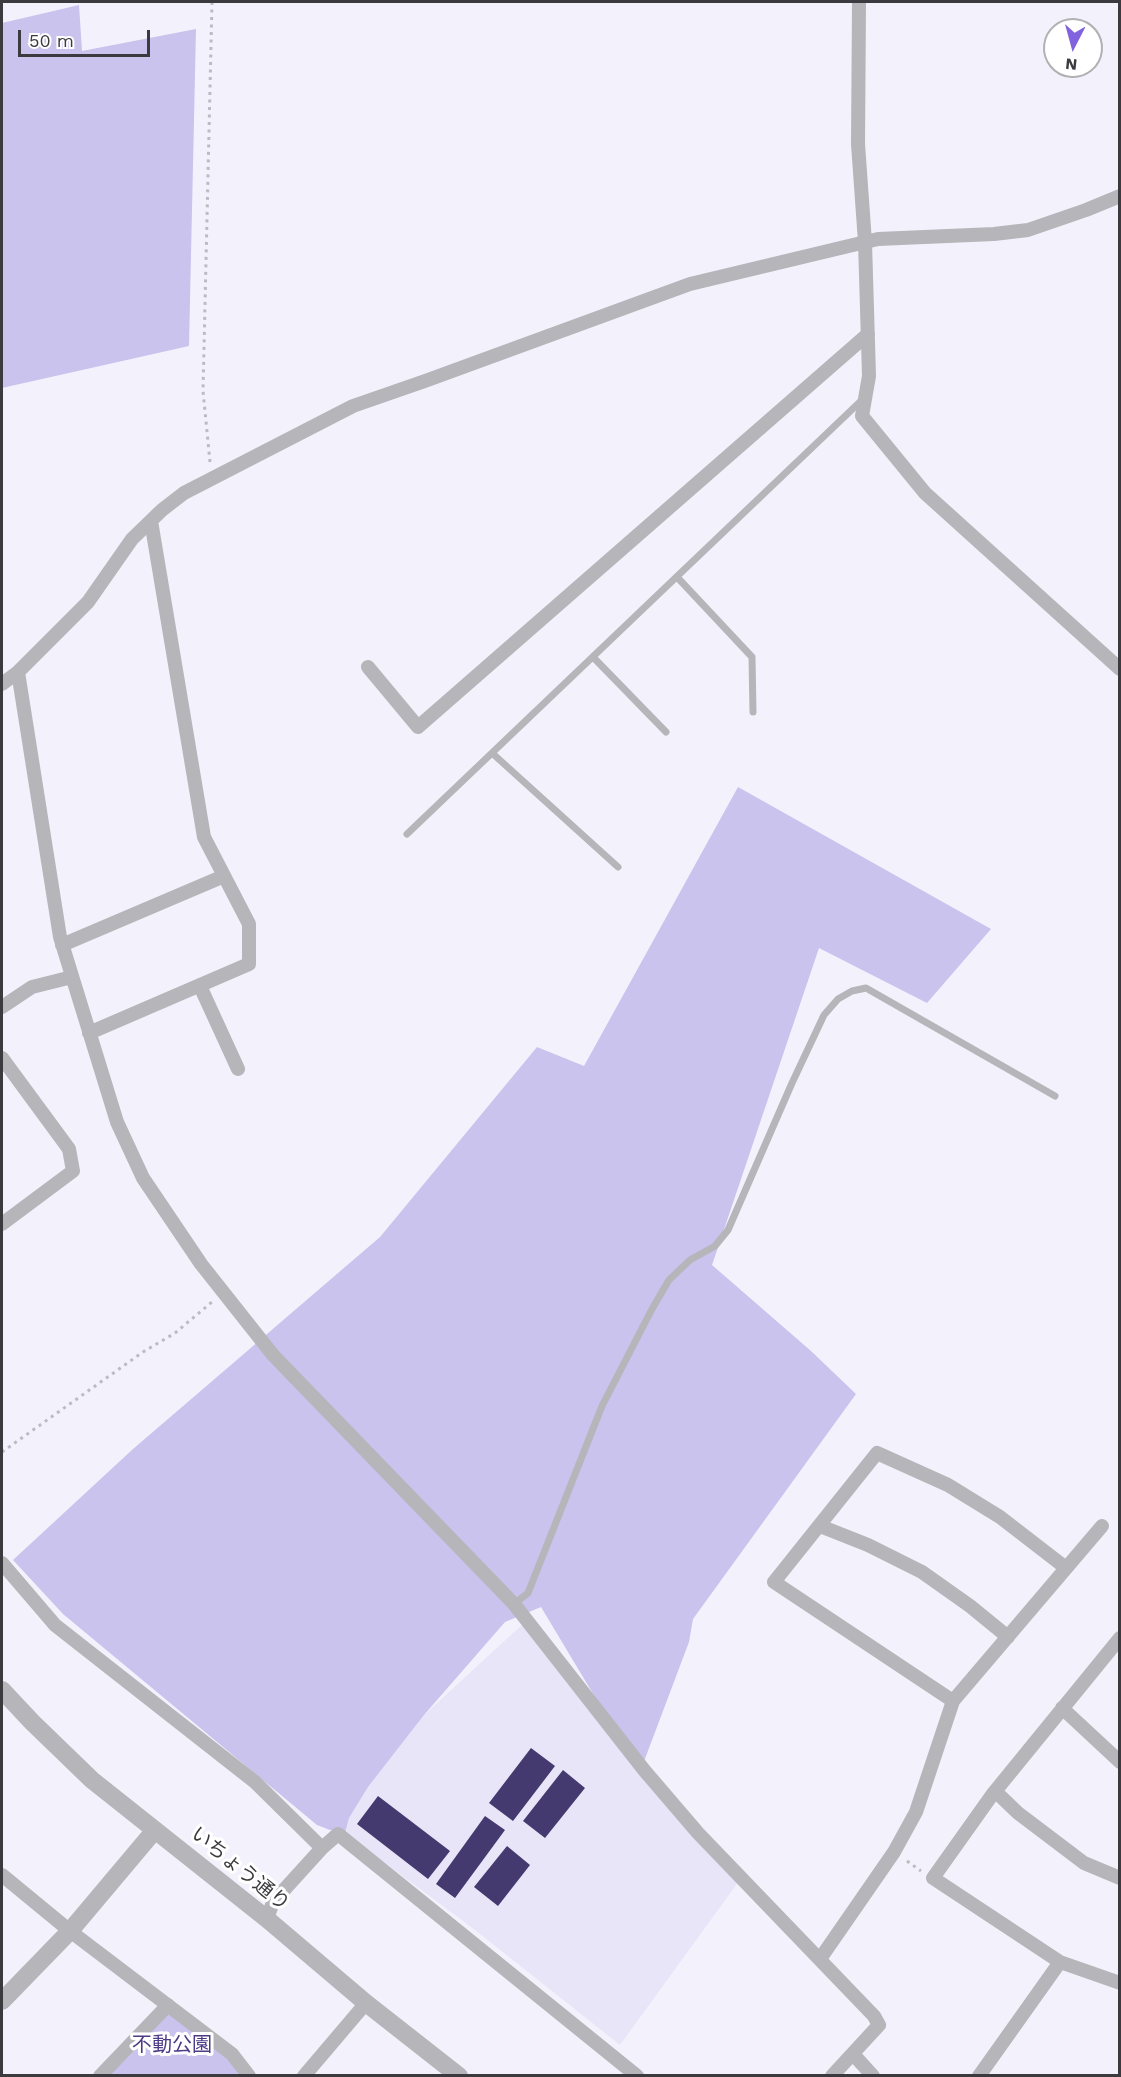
<!DOCTYPE html>
<html>
<head>
<meta charset="utf-8">
<style>
  body { margin:0 }
  #map { position:relative; width:1121px; height:2077px; overflow:hidden; background:#f3f2fc; font-family:"Work Sans",sans-serif }
  canvas { display:block }
  .frame { position:absolute; inset:0; border:3px solid #3b3a3e; pointer-events:none }
  .north { position:absolute; left:1043px; top:18px; width:60px; height:60px; box-sizing:border-box; background:#fff; border:2px solid #b1b0b2; border-radius:50%; rotate:186deg; font-size:16px; font-weight:700; line-height:24px; text-align:center; color:#3b3a3e }
  .north::after { content:''; display:block; margin:auto; width:21px; height:27px; background:#8263de; clip-path:polygon(50% 0,100% 100%,50% 72%,0 100%) }
  .scale { position:absolute; left:18px; top:30px; width:132px; height:27px; box-sizing:border-box; border:3px solid #3b3a3e; border-top:0; padding-left:8px; font-size:18px; line-height:21px; white-space:nowrap; color:#3b3a3e; -webkit-text-stroke:4px #fff; paint-order:stroke }
</style>
</head>
<body>
<div id="map">
<canvas width="1121" height="2077"></canvas>
<div class="frame"></div>
<div class="north">N</div>
<div class="scale">50 m</div>
</div>
<script>
const ctx = document.querySelector('canvas').getContext('2d');
ctx.lineJoin = 'round';
function paint(path, color) { ctx.fillStyle = color; ctx.fill(path, 'evenodd'); }
const toPath = rows => new Path2D(rows.map(r => 'M' + r).join(''));
function stroke(path, color, width, dash) { ctx.strokeStyle = color; ctx.lineWidth = width; ctx.lineCap = dash ? 'butt' : 'round'; ctx.setLineDash(dash || []); ctx.stroke(path); }
function drawText(font, color, halo, rows, align = 'center') {
  ctx.font = font + ' "Work Sans","Noto Sans JP",sans-serif'; ctx.lineWidth = 6; ctx.setLineDash([]); ctx.textBaseline = 'middle'; ctx.strokeStyle = halo; ctx.fillStyle = color; for (const [text, x, y, turn = 0] of rows) {
    ctx.save(); ctx.translate(x, y); ctx.rotate((+turn || 0) * Math.PI / 180); ctx.textAlign = isNaN(turn) ? turn : align; if (halo) ctx.strokeText(text, 0, 0); ctx.fillText(text, 0, 0); ctx.restore();
  }
}
const built = toPath([
  [525,1622,739,1881,620,2045,475,1930,345,1833,349,1818,368,1787,424,1715]
]);
const green = toPath([
  [79,5,82,51,196,29,189,346,2,388,2,23],
  [738,787,991,929,927,1003,819,948,712,1265,811,1351,856,1394,693,1619,689,1642,640,1772,541,1607,505,1622,424,1715,368,1787,349,1818,345,1833,330,1830,317,1825,63,1614,13,1560,133,1449,380,1237,537,1047,584,1066],
  [168,2005,249,2076,100,2076]
]);
const building = toPath([
  [531,1748,555,1766,513,1821,489,1803],
  [563,1770,585,1788,545,1838,523,1821],
  [378,1796,450,1851,428,1879,357,1824],
  [485,1816,505,1830,455,1898,436,1884],
  [507,1846,530,1865,498,1906,474,1887]
]);
const path = toPath([
  [210,462,203,391,212,2],
  [2,1452,143,1352,175,1333,212,1302],
  [907,1861,921,1871]
]);
const service = toPath([
  [677,577,752,657,753,712],
  [593,657,666,732],
  [492,753,618,867],
  [407,834,863,399],
  [514,1604,528,1593,602,1406,652,1309,669,1280,690,1260,715,1246,728,1230,792,1083,824,1015,838,999,852,991,866,988,1055,1096]
]);
const minor = toPath([
  [859,2,858,144,865,242,869,376,862,416,925,493,1120,669],
  [368,667,418,727,868,334],
  [18,672,60,937,117,1122,143,1178,201,1264,273,1355,514,1604,644,1770,698,1833,874,2016,879,2025,832,2076],
  [2,684,18,672,88,602,132,539,162,510,184,493,353,406,425,381,690,284,878,239,994,234,1028,230,1086,210,1120,196],
  [62,945,224,876],
  [200,986,238,1069],
  [2,1007,32,987,72,977],
  [89,1033,249,964,249,924,204,837,151,521],
  [2,1058,69,1149,73,1171,2,1224],
  [820,1526,868,1545,922,1572,970,1606,1008,1637],
  [2,1563,55,1625,255,1782,322,1848],
  [1120,1638,992,1795,933,1878,1060,1962,1120,1983],
  [953,1701,774,1582,877,1453,948,1485,1000,1517,1066,1568],
  [1062,1708,1120,1762],
  [995,1791,1018,1813,1084,1863,1120,1878],
  [2,1875,70,1931,232,2054,249,2076],
  [267,1919,273,1902,322,1848,338,1834,637,2076],
  [820,1959,894,1852,916,1812,953,1701,1102,1526],
  [853,2054,873,2076],
  [100,2076,168,2005],
  [304,2076,366,2003],
  [979,2076,1060,1962]
]);
const tertiary = toPath([
  [2,1690,32,1722,92,1780,267,1919,366,2003,459,2076],
  [2,2001,70,1931,155,1830]
]);
const streetNames = [
  ["いちょう通り",240,1869,39]
];
const parkNames = [
  ["不動公園",172,2045]
];
paint(built, '#e7e5f7');
paint(green, '#c9c3ed');
paint(building, '#453a6f');
stroke(path, '#bcbbc3', 3, [3, 4.5]);
stroke(service, '#b6b5ba', 7);
stroke(minor, '#b6b5ba', 14);
stroke(tertiary, '#b6b5ba', 18);
drawText('20px', '#3b3a3e', '#fff', streetNames);
drawText('20px', '#4e3b85', '#fff', parkNames);
</script>
</body>
</html>
